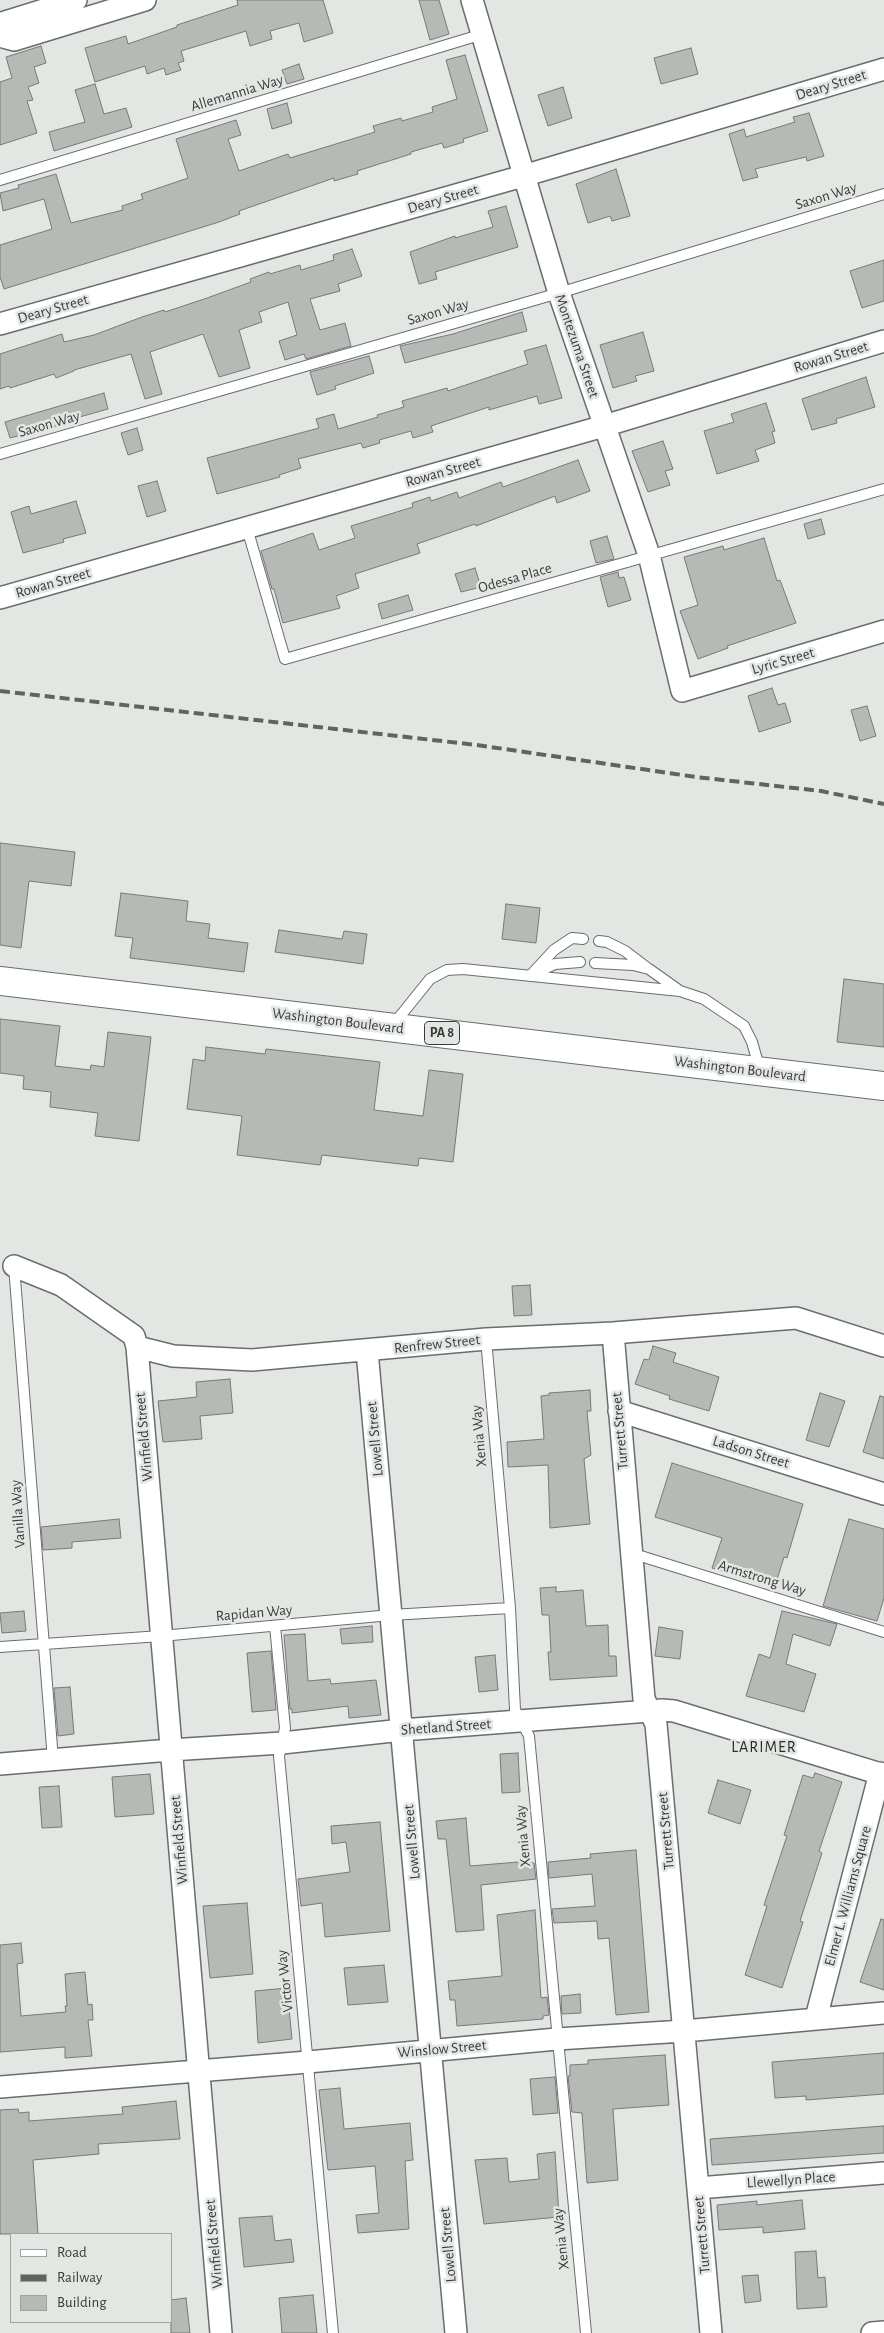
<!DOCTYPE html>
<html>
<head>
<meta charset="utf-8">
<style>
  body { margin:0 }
  #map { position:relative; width:884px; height:2333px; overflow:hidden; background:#e3e7e3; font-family:"Alegreya Sans",sans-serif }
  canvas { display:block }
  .legend { position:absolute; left:10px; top:2233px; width:162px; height:90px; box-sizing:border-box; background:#e3e7e3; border:1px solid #9fa29f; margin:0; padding:6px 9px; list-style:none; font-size:15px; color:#393b39 }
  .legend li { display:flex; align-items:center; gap:10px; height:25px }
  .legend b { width:25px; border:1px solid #9fa29f }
</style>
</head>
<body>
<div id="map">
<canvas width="884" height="2333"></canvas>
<ul class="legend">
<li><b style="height:6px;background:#fff"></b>Road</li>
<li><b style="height:6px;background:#606360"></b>Railway</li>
<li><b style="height:14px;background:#b6bab6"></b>Building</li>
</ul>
</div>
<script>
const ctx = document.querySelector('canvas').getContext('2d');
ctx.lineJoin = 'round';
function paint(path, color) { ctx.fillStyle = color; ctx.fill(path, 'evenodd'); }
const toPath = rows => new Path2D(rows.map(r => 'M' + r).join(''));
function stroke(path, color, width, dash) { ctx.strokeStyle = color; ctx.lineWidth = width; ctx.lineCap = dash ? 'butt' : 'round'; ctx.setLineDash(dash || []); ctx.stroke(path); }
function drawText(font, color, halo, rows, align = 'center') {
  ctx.font = font + ' "Alegreya Sans",sans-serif'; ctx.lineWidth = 5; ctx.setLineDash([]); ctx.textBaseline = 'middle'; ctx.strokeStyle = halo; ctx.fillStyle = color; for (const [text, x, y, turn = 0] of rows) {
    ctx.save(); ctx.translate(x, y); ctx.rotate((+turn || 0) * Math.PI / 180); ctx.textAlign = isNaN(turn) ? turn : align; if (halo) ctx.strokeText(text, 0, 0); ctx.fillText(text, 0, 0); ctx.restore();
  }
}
const building = toPath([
  [237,0,323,0,333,33,304,42,299,23,270,31,272,39,250,46,246,31,181,51,184,61,178,63,181,70,166,75,164,68,147,74,145,66,95,82,85,48,126,36,128,44,177,27,177,25,238,5,237,0],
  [419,0,439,0,449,34,430,40,419,0],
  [41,46,46,63,34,67,39,83,28,87,33,100,27,101,37,133,0,145,0,82,12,78,6,57,41,46],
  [691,48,698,74,661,84,654,58,691,48],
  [465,55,488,131,463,139,464,142,444,148,442,143,411,152,411,154,357,171,358,174,334,181,334,178,239,211,240,214,219,222,4,289,0,277,0,245,52,229,44,199,3,211,0,193,19,188,18,185,56,174,71,223,123,210,122,206,143,199,141,194,188,178,176,139,236,120,241,135,228,139,239,171,288,154,290,158,375,132,373,126,401,118,402,121,433,112,432,107,457,99,446,60,465,55],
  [299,64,304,79,287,84,282,70,299,64],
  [95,84,104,114,126,108,132,127,54,151,49,132,85,122,75,90,95,84],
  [563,87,572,118,548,126,538,95,563,87],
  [287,103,292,123,272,129,267,109,287,103],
  [809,113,824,156,807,161,806,157,755,169,758,177,743,181,729,134,744,129,746,137,795,122,793,117,809,113],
  [616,169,630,216,612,221,610,216,588,223,576,184,616,169],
  [506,206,518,247,435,272,437,279,419,284,410,252,455,236,455,238,493,227,488,211,506,206],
  [352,249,362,276,338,284,340,291,310,299,320,330,345,323,351,346,306,359,304,354,285,360,279,341,297,335,288,302,259,312,262,322,239,330,250,368,219,377,203,334,150,352,162,394,145,399,131,354,74,370,74,371,56,378,54,374,10,388,9,386,0,389,0,354,62,334,64,342,94,335,142,317,164,310,165,312,207,298,251,282,250,279,269,272,270,274,300,265,301,270,334,260,333,255,352,249],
  [884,260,884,301,862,308,850,271,884,260],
  [522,312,527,331,405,363,400,346,453,334,522,312],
  [643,332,654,371,635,376,637,381,613,388,600,345,643,332],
  [546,345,562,398,539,404,537,396,489,410,489,407,431,426,433,432,413,438,411,431,379,440,380,443,363,448,361,443,298,459,301,468,279,475,280,477,217,494,207,458,319,428,316,419,334,414,338,429,378,417,377,415,404,407,402,401,447,388,448,391,528,364,524,351,546,345],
  [369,356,374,373,335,386,336,389,317,395,310,372,369,356],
  [866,377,875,407,836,419,837,423,812,430,802,399,866,377],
  [104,393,108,409,76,418,76,421,10,438,5,422,104,393],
  [766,403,775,431,772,432,775,443,755,450,759,461,717,474,704,431,734,422,731,414,766,403],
  [137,428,143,450,128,455,121,433,137,428],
  [663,441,673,469,665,471,670,485,648,492,632,451,663,441],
  [578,460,590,491,557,503,555,496,476,526,475,524,417,544,420,553,355,574,359,588,336,596,340,608,283,623,274,589,272,589,261,551,313,533,319,550,355,538,351,526,413,507,412,503,430,497,431,501,457,492,459,498,501,482,503,487,578,460],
  [157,481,166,511,147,517,138,486,157,481],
  [76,501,86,533,63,539,64,542,23,553,11,512,29,506,31,514,76,501],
  [821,519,825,534,808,539,804,524,821,519],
  [607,536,614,559,596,563,590,541,607,536],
  [764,538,777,581,780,580,796,623,727,646,728,648,698,659,680,611,698,605,684,557,723,546,724,550,764,538],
  [475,568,481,587,461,592,455,574,475,568],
  [618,572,619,578,624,577,631,600,608,607,600,577,618,572],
  [408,595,413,610,382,619,378,604,408,595],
  [772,688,778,705,785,703,791,722,759,732,748,696,772,688],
  [867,706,876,736,860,741,851,710,867,706],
  [0,843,75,852,71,886,29,881,21,948,0,945,0,843],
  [121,893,188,901,186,921,210,924,208,938,248,943,244,972,130,958,133,938,115,936,121,893],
  [506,904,540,908,536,943,502,939,506,904],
  [279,930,342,939,344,931,367,934,363,964,275,952,279,930],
  [844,979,884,984,884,1047,837,1042,844,979],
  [0,1019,60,1026,55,1066,90,1070,91,1065,104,1067,108,1032,151,1037,139,1141,95,1136,98,1113,50,1107,51,1092,23,1089,24,1076,0,1073,0,1019],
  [206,1047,265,1054,266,1049,380,1062,374,1110,423,1116,429,1070,463,1074,453,1162,419,1158,418,1166,322,1155,320,1165,237,1155,242,1116,187,1109,193,1059,205,1061,206,1047],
  [530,1285,532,1315,514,1316,512,1286,530,1285],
  [653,1346,676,1353,673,1362,719,1377,709,1411,669,1399,670,1396,635,1384,644,1359,649,1360,653,1346],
  [230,1379,233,1413,200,1416,202,1439,163,1442,158,1401,197,1397,196,1382,230,1379],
  [590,1390,591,1411,587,1411,591,1455,584,1459,590,1524,550,1528,548,1465,508,1467,507,1442,544,1439,541,1396,549,1395,549,1393,590,1390],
  [820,1393,845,1401,829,1447,806,1440,820,1393],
  [880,1396,884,1397,884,1459,863,1452,880,1396],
  [672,1463,803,1504,787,1558,784,1557,775,1586,730,1571,730,1573,712,1568,722,1538,655,1517,672,1463],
  [119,1519,121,1538,72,1542,72,1548,43,1550,41,1527,119,1519],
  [849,1519,884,1529,884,1598,877,1621,823,1606,849,1519],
  [556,1587,556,1592,583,1590,586,1626,608,1625,609,1656,616,1656,617,1676,550,1680,548,1652,551,1652,549,1615,542,1615,540,1588,556,1587],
  [24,1611,26,1631,2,1633,0,1613,24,1611],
  [782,1611,837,1624,830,1646,793,1634,786,1664,816,1674,804,1712,746,1696,759,1654,770,1658,782,1611],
  [372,1626,373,1642,342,1644,340,1629,372,1626],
  [659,1627,683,1631,680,1659,655,1656,659,1627],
  [305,1634,308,1681,330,1679,331,1684,376,1680,381,1715,349,1718,348,1706,292,1713,292,1709,290,1709,284,1635,305,1634],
  [271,1651,276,1710,252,1712,247,1653,271,1651],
  [495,1655,498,1690,479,1692,475,1657,495,1655],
  [70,1687,74,1734,58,1736,54,1688,70,1687],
  [518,1753,520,1792,502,1793,500,1754,518,1753],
  [815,1773,842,1782,819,1851,822,1853,800,1921,803,1922,782,1988,745,1975,767,1906,764,1905,787,1836,784,1835,803,1775,813,1778,815,1773],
  [150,1774,154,1814,115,1817,112,1777,150,1774],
  [718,1780,751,1790,740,1824,708,1813,718,1780],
  [59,1786,62,1827,42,1828,39,1787,59,1786],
  [466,1818,470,1866,530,1861,530,1863,534,1863,536,1879,481,1885,484,1930,456,1932,446,1839,438,1839,436,1821,466,1818],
  [380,1822,390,1931,325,1937,322,1903,301,1906,298,1879,350,1872,346,1842,332,1844,331,1826,380,1822],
  [636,1850,649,2012,616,2015,609,1938,598,1939,597,1921,554,1923,552,1909,595,1906,592,1874,549,1878,548,1862,591,1858,590,1854,636,1850],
  [247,1903,253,1974,210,1978,203,1906,247,1903],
  [535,1910,541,1998,547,1997,549,2015,543,2016,543,2019,457,2026,455,2000,450,2000,448,1981,502,1976,497,1915,535,1910],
  [881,1919,884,1920,884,1990,860,1982,881,1919],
  [21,1943,23,1963,17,1964,21,2016,66,2012,65,2006,67,2006,65,1974,85,1972,88,2005,92,2004,93,2020,88,2020,92,2056,65,2058,65,2047,0,2052,0,1945,21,1943],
  [384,1965,388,2002,348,2005,344,1968,384,1965],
  [287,1988,292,2039,258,2043,255,1991,287,1988],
  [580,1994,581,2013,562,2014,561,1996,580,1994],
  [884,2053,884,2094,806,2100,806,2096,775,2098,772,2062,884,2053],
  [665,2055,669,2105,613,2109,618,2180,587,2183,582,2113,572,2112,568,2076,570,2076,570,2065,588,2064,588,2060,665,2055],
  [555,2077,558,2113,533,2115,530,2079,555,2077],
  [340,2088,344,2129,410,2123,413,2160,405,2161,409,2229,358,2233,356,2215,379,2213,375,2166,328,2170,319,2090,340,2088],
  [176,2101,180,2139,98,2144,99,2154,33,2160,38,2234,0,2234,0,2110,18,2109,19,2113,29,2112,29,2121,123,2114,122,2107,176,2101],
  [884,2126,884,2153,712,2165,710,2139,884,2126],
  [555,2152,559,2217,484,2224,475,2160,507,2158,509,2182,539,2179,537,2154,555,2152],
  [802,2200,805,2229,763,2233,763,2227,719,2230,717,2205,757,2201,757,2205,802,2200],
  [272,2216,275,2241,291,2239,294,2262,244,2267,239,2218,272,2216],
  [816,2251,818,2278,825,2277,827,2307,797,2309,795,2252,816,2251],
  [758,2275,761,2301,745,2303,742,2276,758,2275],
  [313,2295,317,2333,282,2333,279,2298,313,2295],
  [186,2298,190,2333,171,2333,171,2300,186,2298]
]);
const service = toPath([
  [0,180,483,34],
  [0,454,559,293,884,194],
  [247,528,285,659,884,489],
  [599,941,607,942,625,951,646,967],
  [595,963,633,965,649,969,680,991],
  [535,973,555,964,580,962],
  [530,976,554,950,572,938,583,939],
  [393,1025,430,979,447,970,463,969,680,991,704,999,744,1026,752,1042,760,1070],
  [14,1266,53,1760],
  [486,1339,510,1608,515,1710,529,1736,586,2333],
  [631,1553,884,1632],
  [275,1626,285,1728,279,1756,333,2333],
  [0,1647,161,1636,391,1615,510,1608]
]);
const minor = toPath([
  [472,0,559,293,649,555,682,691,884,631],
  [0,27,5,22,76,0],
  [0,36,14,40,145,0],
  [0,324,523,176,884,69],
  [0,598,604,426,884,341],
  [14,1266,61,1285,134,1336,137,1347,173,1356,252,1360,486,1339,613,1333,796,1318,884,1346],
  [613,1333,644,1699,656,1724,711,2333],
  [137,1347,221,2333],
  [367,1351,456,2333],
  [619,1411,884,1494],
  [0,1764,170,1750,282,1743,402,1730,662,1710,674,1711,884,1775],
  [816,2018,880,1773],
  [0,2087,308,2062,557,2039,684,2031,884,2013],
  [698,2188,884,2173],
  [872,2333,884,2332]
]);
const trunk = toPath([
  [0,981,884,1086]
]);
const rail = toPath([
  [0,691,477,745,696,777,821,791,884,804]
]);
const shields = [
  [442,1033,35]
];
const shieldNames = [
  ["PA 8",442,1033]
];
const streetNames = [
  ["Deary Street",831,85,-17],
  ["Allemannia Way",237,93,-17],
  ["Saxon Way",826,196,-17],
  ["Deary Street",443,199,-16],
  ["Deary Street",53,309,-16],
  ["Saxon Way",438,312,-16],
  ["Montezuma Street",577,346,71],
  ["Rowan Street",831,357,-17],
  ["Saxon Way",49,424,-16],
  ["Rowan Street",443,472,-16],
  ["Odessa Place",515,578,-16],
  ["Rowan Street",53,583,-16],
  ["Lyric Street",783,661,-16],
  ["Washington Boulevard",338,1021,7],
  ["Washington Boulevard",740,1069,7],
  ["Renfrew Street",437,1344,-6],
  ["Turrett Street",620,1431,-95],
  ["Xenia Way",479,1436,-95],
  ["Winfield Street",144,1437,-95],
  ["Lowell Street",375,1439,-95],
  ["Ladson Street",751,1452,17],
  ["Vanilla Way",18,1514,-94],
  ["Armstrong Way",762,1578,17],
  ["Rapidan Way",254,1613,-5],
  ["Shetland Street",446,1727,-4],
  ["Turrett Street",666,1831,-95],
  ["Xenia Way",523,1836,-95],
  ["Winfield Street",179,1840,-95],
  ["Lowell Street",412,1842,-95],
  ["Elmer L. Williams Square",848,1896,-75],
  ["Victor Way",285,1981,-96],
  ["Winslow Street",442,2049,-5],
  ["Llewellyn Place",791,2180,-4],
  ["Turrett Street",702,2235,-95],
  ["Xenia Way",561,2239,-96],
  ["Winfield Street",214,2244,-95],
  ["Lowell Street",448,2245,-95]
];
const neighbourhoodNames = [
  ["LARIMER",764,1747]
];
paint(building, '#b6bab6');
stroke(building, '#777a77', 1);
stroke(service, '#6a6d6a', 12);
stroke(minor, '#6a6d6a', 24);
stroke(trunk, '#6a6d6a', 30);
stroke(service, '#fff', 10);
stroke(minor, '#fff', 21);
stroke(trunk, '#fff', 28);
stroke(rail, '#606360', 4, [10, 5]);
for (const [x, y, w] of shields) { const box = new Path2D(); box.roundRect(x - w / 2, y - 11.5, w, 23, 4); ctx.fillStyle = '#e3e7e3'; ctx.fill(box); stroke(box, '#393b39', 1); }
drawText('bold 14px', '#393b39', null, shieldNames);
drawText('15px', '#393b39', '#e3e7e3', streetNames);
ctx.letterSpacing = '1px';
drawText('16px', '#2a2d2a', '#e3e7e3', neighbourhoodNames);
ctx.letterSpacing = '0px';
</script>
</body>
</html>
